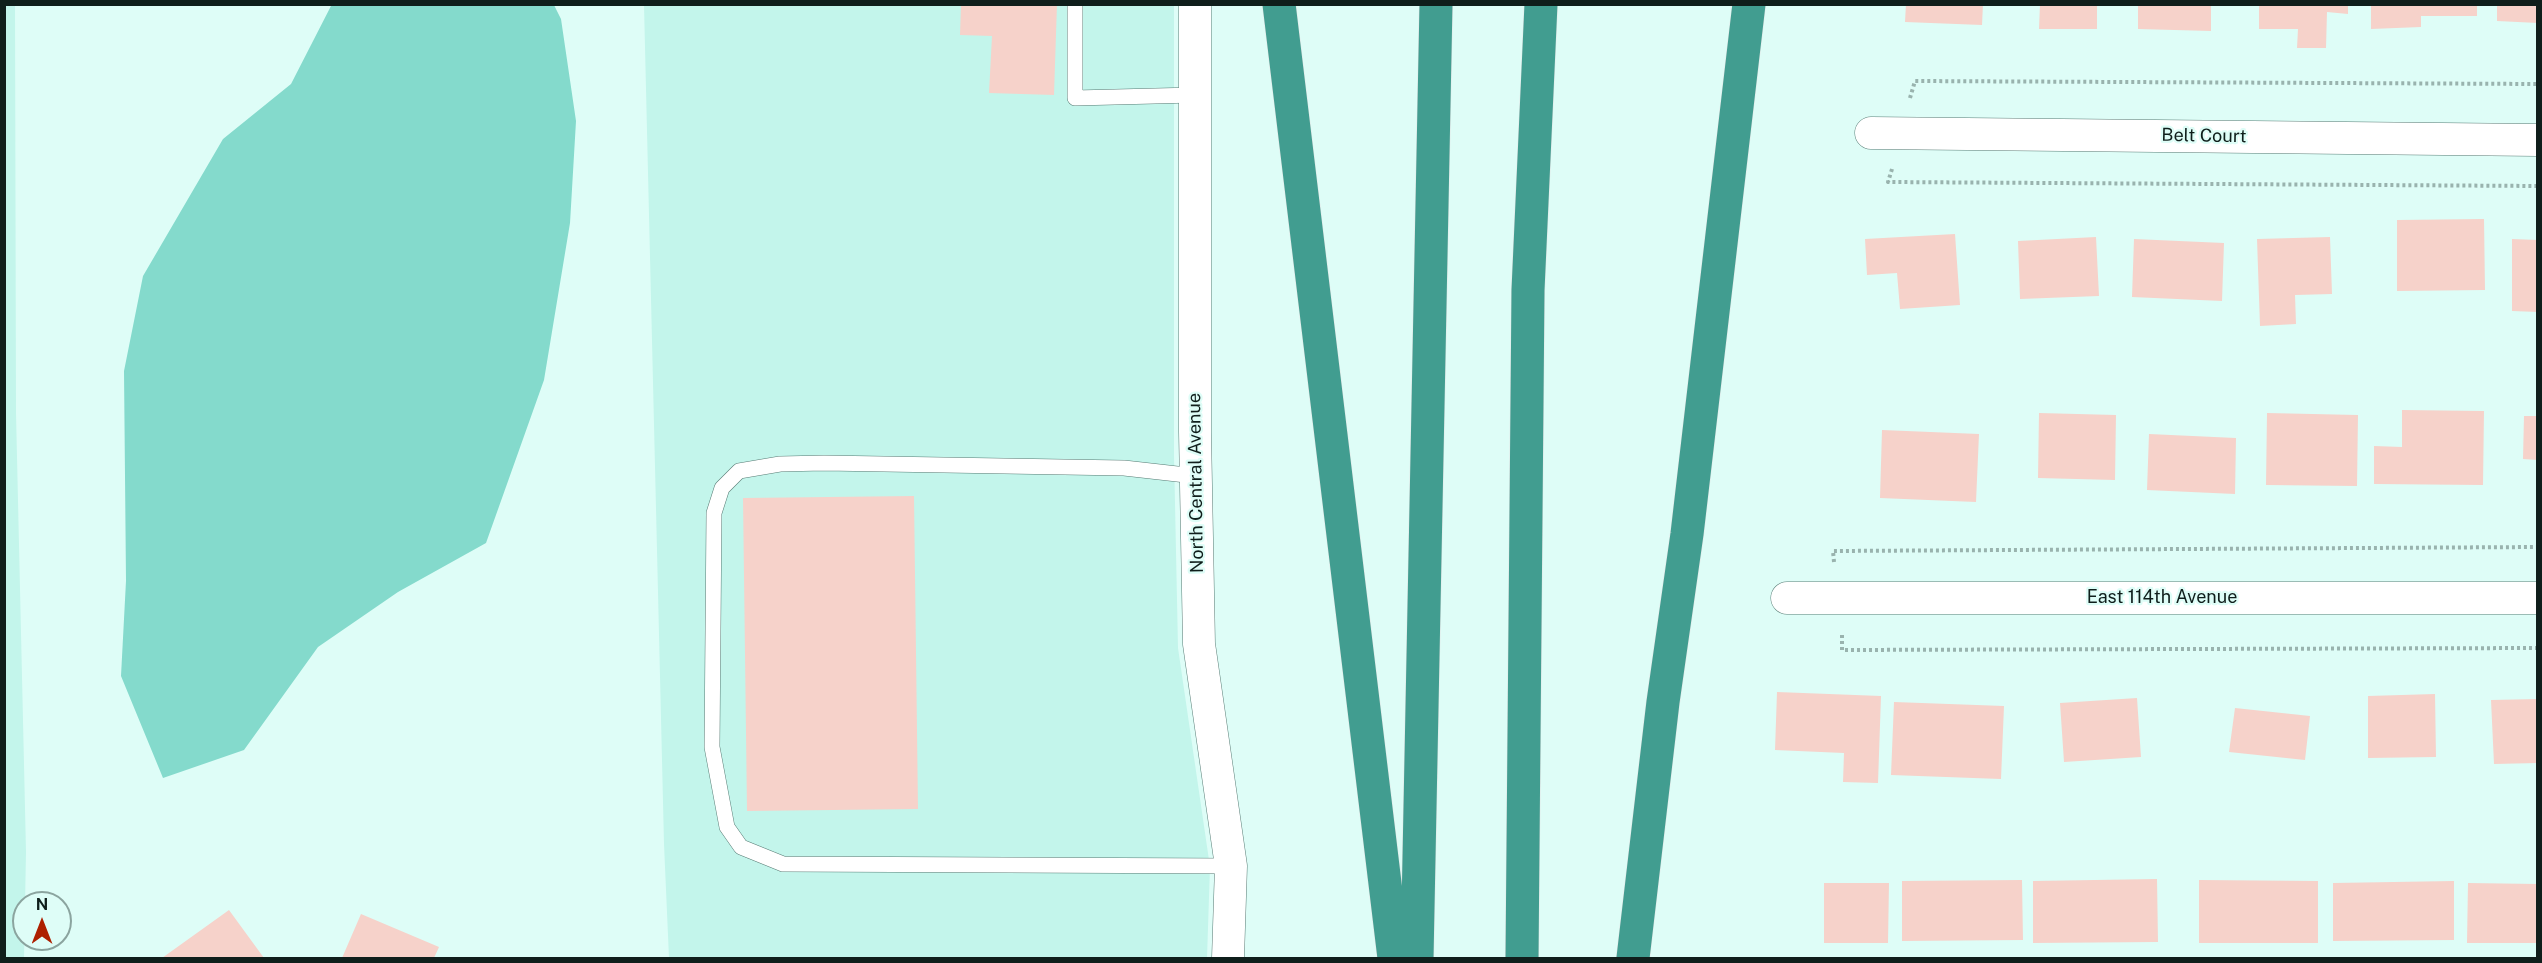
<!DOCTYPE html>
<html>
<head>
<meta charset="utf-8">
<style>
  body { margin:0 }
  #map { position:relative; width:2542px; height:963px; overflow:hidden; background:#defdf7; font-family:"Public Sans",sans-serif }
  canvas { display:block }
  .frame { position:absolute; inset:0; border:6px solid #0f1e1b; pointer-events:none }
  .north { position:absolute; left:12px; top:891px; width:60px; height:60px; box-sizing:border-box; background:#defdf7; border:2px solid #8ba49f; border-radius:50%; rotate:0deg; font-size:16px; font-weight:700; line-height:24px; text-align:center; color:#0f1e1b }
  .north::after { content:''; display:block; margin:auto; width:21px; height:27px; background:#ad2000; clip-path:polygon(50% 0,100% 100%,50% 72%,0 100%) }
</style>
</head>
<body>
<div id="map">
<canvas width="2542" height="963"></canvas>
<div class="frame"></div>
<div class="north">N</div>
</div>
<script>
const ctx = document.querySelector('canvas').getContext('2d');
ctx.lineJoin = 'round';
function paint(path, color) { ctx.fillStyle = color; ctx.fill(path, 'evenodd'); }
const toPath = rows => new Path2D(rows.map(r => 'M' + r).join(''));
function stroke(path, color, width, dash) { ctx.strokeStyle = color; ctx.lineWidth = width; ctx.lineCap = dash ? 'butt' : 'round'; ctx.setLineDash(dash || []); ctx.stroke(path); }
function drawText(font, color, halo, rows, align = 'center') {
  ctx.font = font + ' "Public Sans",sans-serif'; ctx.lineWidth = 4.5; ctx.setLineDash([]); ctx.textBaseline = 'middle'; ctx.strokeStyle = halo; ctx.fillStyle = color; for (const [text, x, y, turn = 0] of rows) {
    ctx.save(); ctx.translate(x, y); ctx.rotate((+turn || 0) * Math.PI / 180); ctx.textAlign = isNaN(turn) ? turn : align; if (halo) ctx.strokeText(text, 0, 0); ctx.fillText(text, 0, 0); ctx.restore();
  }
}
const built = toPath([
  [15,4,16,413,26,852,24,958,5,958,4,5],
  [644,5,1174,5,1174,455,1178,648,1210,867,1207,958,669,958,664,844]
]);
const green = toPath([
  [332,4,554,5,561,19,576,121,570,223,544,380,486,543,398,592,318,647,244,750,163,778,121,676,126,581,124,371,143,276,223,139,291,84]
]);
const building = toPath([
  [961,4,1057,4,1054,95,989,93,992,36,960,35],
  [1906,4,1983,4,1982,25,1905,22],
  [2040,4,2097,4,2097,29,2039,29],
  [2138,4,2211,4,2211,31,2138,29],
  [2259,4,2348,4,2348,14,2327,12,2326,48,2297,48,2298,29,2259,29],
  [2371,4,2477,4,2477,16,2421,16,2421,27,2371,29],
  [2497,4,2538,4,2538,23,2497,21],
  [2484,219,2485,290,2397,291,2397,220],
  [1955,234,1960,305,1900,309,1897,273,1867,275,1865,239],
  [2096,237,2099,296,2020,299,2018,241],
  [2330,237,2332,294,2295,295,2296,324,2260,326,2257,239],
  [2134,239,2224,243,2222,301,2132,297],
  [2512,239,2538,240,2538,312,2512,311],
  [2402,410,2484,411,2483,485,2374,484,2374,446,2402,447],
  [2039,413,2116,415,2115,480,2038,478],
  [2267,413,2358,415,2357,486,2266,485],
  [2524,416,2538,416,2538,460,2523,459],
  [1882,430,1979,434,1976,502,1880,498],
  [2149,434,2236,438,2235,494,2147,490],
  [914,496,918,809,747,811,743,498],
  [1777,692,1881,696,1878,783,1843,782,1844,753,1775,750],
  [2435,694,2436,757,2368,758,2368,696],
  [2137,698,2141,757,2064,762,2060,703],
  [2538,699,2538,763,2494,764,2491,700],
  [1894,702,2004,706,2001,779,1891,775],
  [2235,708,2310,716,2305,760,2229,752],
  [2157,879,2158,942,2033,943,2033,881],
  [2022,880,2023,940,1902,941,1902,881],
  [2199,880,2318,881,2318,943,2199,943],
  [2454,881,2454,940,2333,941,2333,883],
  [1824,883,1889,883,1888,943,1824,943],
  [2468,883,2538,884,2538,943,2467,943],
  [229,910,264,958,162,958],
  [361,914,439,947,434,958,342,958]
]);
const path = toPath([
  [1910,98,1915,81,2538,84],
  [1892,169,1888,182,2538,186],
  [1834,562,1833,551,2538,547],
  [1842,635,1842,650,2538,648]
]);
const service = toPath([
  [1075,4,1075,98,1195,95],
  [1195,476,1124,468,824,463,780,464,739,471,722,488,714,513,712,747,727,827,741,847,783,864,1231,866]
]);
const minor = toPath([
  [1195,4,1195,432,1199,644,1231,866,1228,958],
  [1871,133,2538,140],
  [1787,598,2538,598]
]);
const motorway = toPath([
  [1279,4,1394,958],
  [1417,958,1436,4],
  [1522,958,1528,290,1541,4],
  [1633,958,1663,702,1687,534,1749,4]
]);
const streetNames = [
  ["Belt Court",2204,136,1],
  ["North Central Avenue",1196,483,-91],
  ["East 114th Avenue",2162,597]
];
paint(built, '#c3f5eb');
paint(green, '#84dacc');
paint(building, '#f6d2ca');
stroke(service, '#587c75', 16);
stroke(minor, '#587c75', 33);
stroke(motorway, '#e2e4e4', 34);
stroke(path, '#99b3ae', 4, [3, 3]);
stroke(service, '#fff', 15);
stroke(minor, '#fff', 32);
stroke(motorway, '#419d90', 33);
drawText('18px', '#0f1e1b', '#defdf7', streetNames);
</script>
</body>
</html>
